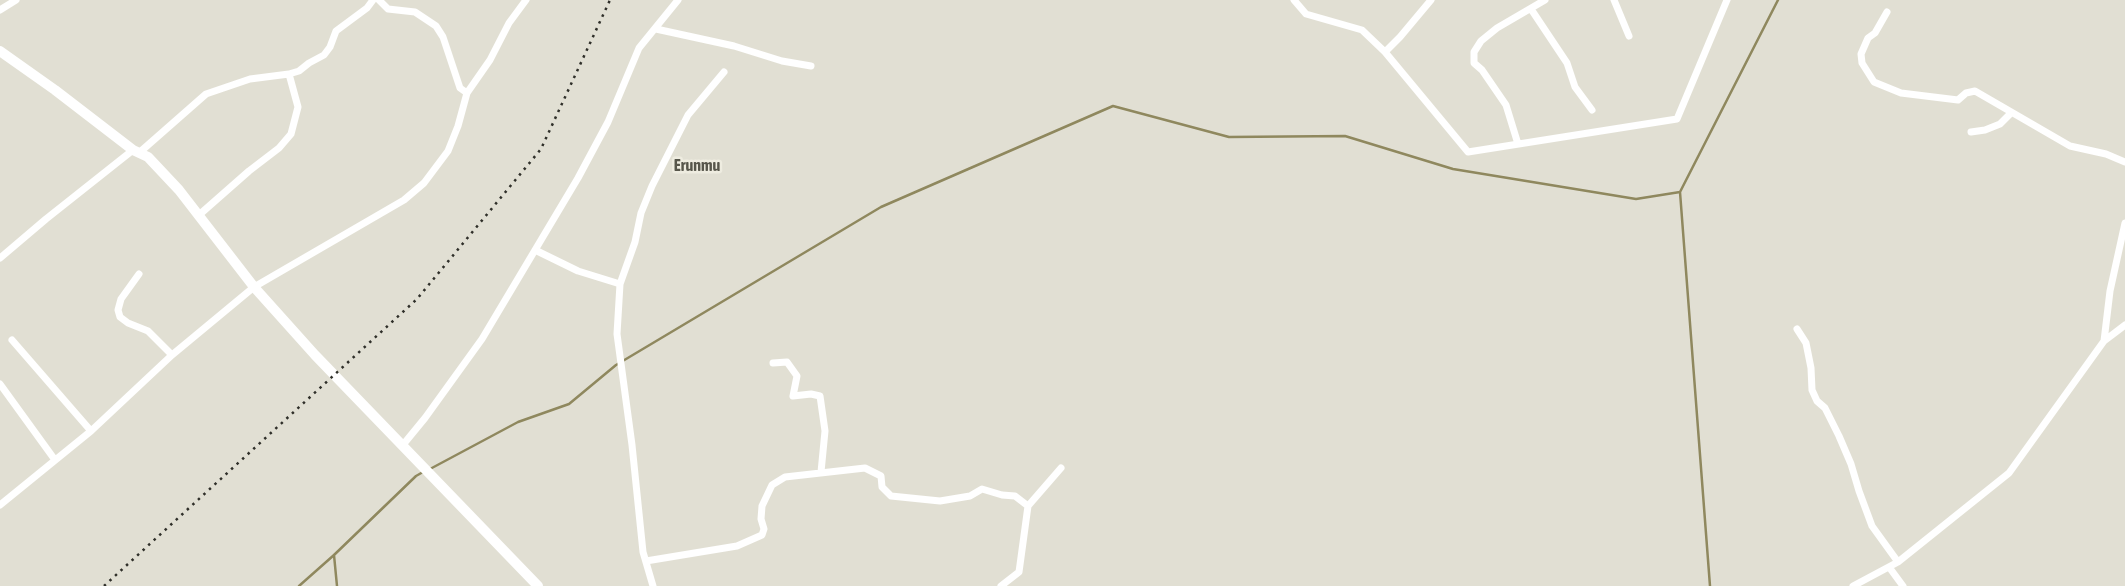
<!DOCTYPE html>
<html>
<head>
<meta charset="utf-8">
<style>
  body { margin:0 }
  canvas { display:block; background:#e1dfd3 }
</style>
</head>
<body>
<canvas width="2125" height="586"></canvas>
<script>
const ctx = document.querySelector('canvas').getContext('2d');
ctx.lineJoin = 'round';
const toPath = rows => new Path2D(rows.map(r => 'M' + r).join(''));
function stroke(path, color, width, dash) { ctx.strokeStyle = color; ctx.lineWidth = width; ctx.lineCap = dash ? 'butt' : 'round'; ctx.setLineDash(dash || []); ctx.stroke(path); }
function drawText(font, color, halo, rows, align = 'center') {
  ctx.font = font + ' "Asap Condensed",sans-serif'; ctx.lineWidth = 5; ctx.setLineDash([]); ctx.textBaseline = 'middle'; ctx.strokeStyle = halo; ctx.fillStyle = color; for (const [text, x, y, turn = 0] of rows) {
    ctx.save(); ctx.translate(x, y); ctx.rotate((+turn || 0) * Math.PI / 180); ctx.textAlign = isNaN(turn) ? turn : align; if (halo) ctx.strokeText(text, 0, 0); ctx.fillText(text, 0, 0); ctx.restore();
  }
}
const stream = toPath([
  [430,469,518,422,569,404,616,365,881,207,1113,106,1229,137,1345,136,1453,169,1636,199,1680,192],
  [334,555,337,586],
  [299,586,334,555,416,476,423,472],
  [1710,586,1680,192,1778,0]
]);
const street = toPath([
  [379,0,388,9,415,12,436,26,443,37,460,88,467,93],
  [1294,0,1306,14,1362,30,1385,52,1468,152,1677,119,1727,0],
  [1614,0,1629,36],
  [1531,9,1567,63,1575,87,1592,110],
  [0,10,16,0],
  [1887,12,1875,33,1868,38,1861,54,1862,63,1874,82,1901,93,1958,100,1966,93,1975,91,2070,146,2106,154,2125,162],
  [656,29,734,46,782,61,811,66],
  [1385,52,1400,37,1431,0],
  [1971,132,1985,130,2000,124,2011,113],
  [1518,144,1506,105,1482,70,1474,63,1474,52,1481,41,1497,28,1545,0],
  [140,152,206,94,250,79,289,74],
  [199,215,249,171,279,148,291,134,298,107,289,74,299,71,309,63,324,55,330,47,336,31,367,8,373,0],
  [535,250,578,271,620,284],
  [0,258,46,219,133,150],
  [139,274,121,299,118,310,120,317,128,323,148,331,172,355],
  [1797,329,1806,343,1811,368,1812,390,1817,401,1825,408,1839,436,1851,464,1859,491,1872,526,1898,562],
  [12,340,91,431],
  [2104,341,2125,325],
  [773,363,787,362,797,376,793,396,811,394,820,396,825,431,821,472],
  [0,384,55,460],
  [402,446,425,418,482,339,578,178,608,122,639,48,678,0],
  [0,505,91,431,172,355,254,287,404,200,424,183,448,151,458,126,467,93,490,60,509,23,526,0],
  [1028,506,1061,468],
  [646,561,737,546,762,535,764,529,761,519,762,506,772,485,785,477,865,468,881,476,882,487,891,496,940,501,970,496,982,489,1002,495,1015,496,1028,506,1019,572,1001,586],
  [1889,567,1903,586],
  [653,586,643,552,632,445,617,334,620,284,635,242,641,213,652,186,688,115,724,72],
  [1853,586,1898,562,2009,473,2104,341,2110,291,2125,223]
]);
const secondary = toPath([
  [0,51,55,90,133,150,148,157,179,190,254,287,315,355,538,586]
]);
const rail = toPath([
  [104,586,417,299,541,149,610,0]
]);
const quarterNames = [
  ["Erunmu",697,166]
];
stroke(stream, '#8f885e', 2.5);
stroke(street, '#fff', 7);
stroke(secondary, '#fff', 10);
stroke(rail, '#2f2f29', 2.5, [2.5, 5]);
drawText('bold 16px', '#57564b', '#eeece0', quarterNames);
</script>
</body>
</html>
